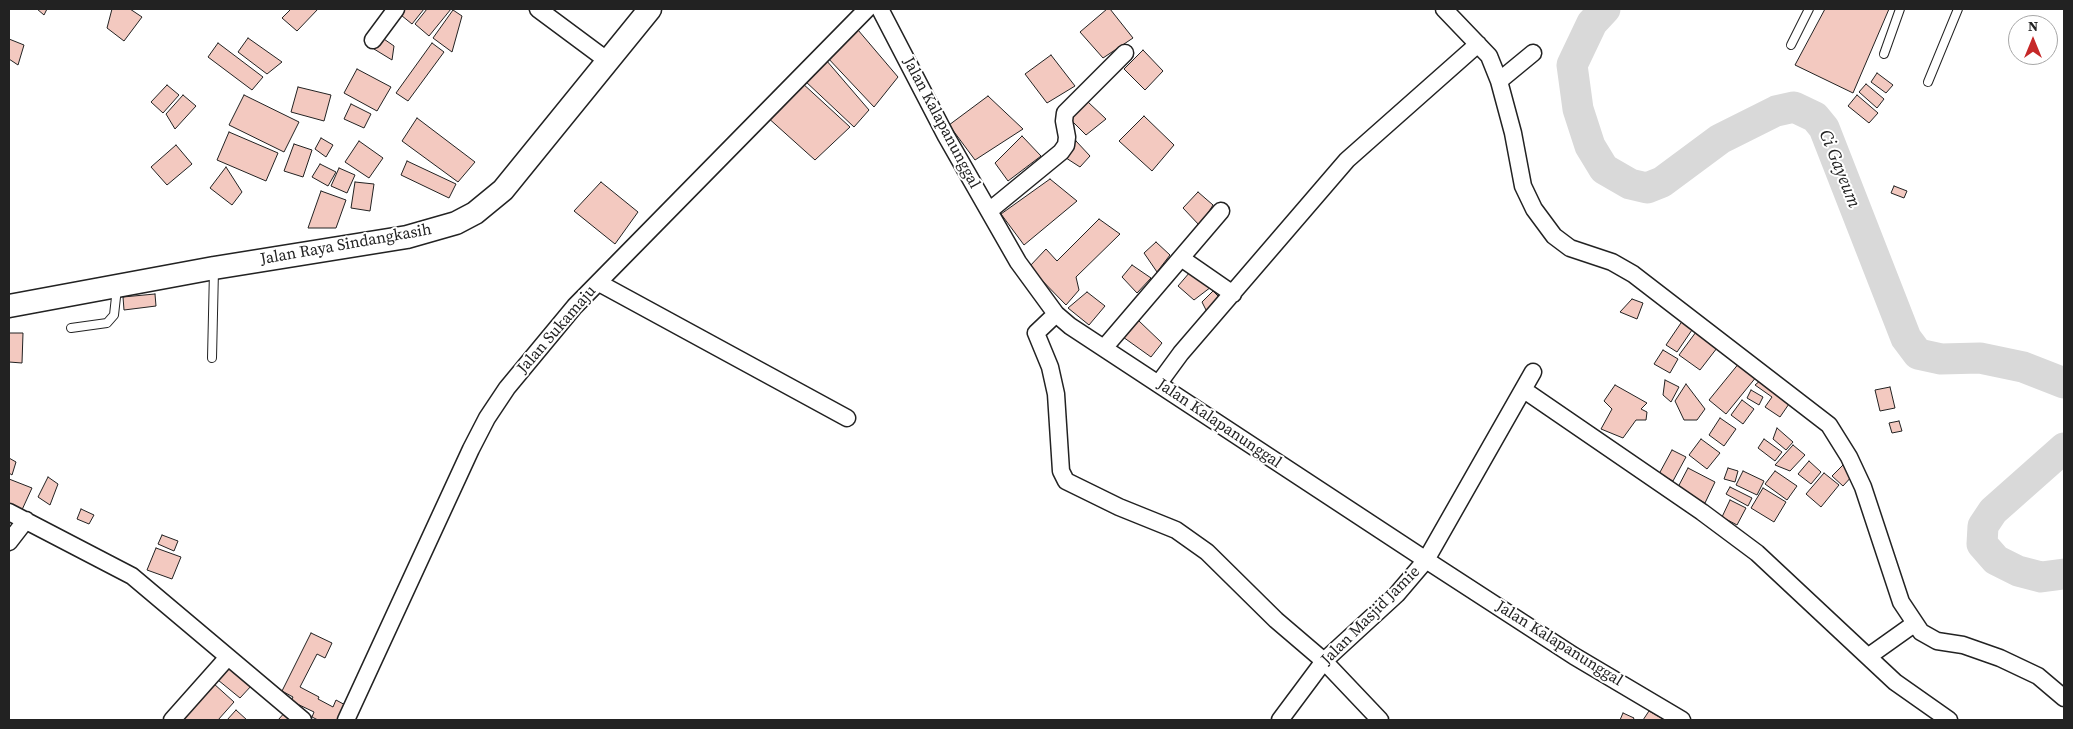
<!DOCTYPE html>
<html>
<head>
<meta charset="utf-8">
<style>
  body { margin:0 }
  #map { position:relative; width:2073px; height:729px; overflow:hidden; background:#fff; font-family:"Source Serif 4",serif }
  canvas { display:block }
  .frame { position:absolute; inset:0; border:10px solid #222; pointer-events:none }
  .north { position:absolute; left:2008px; top:15px; width:50px; height:50px; box-sizing:border-box; background:#fff; border:1px solid #a7a7a7; border-radius:50%; rotate:0deg; font-size:14px; font-weight:700; line-height:20px; text-align:center; color:#222 }
  .north::after { content:''; display:block; margin:auto; width:18px; height:22px; background:#c62828; clip-path:polygon(50% 0,100% 100%,50% 72%,0 100%) }
</style>
</head>
<body>
<div id="map">
<canvas width="2073" height="729"></canvas>
<div class="frame"></div>
<div class="north">N</div>
</div>
<script>
const ctx = document.querySelector('canvas').getContext('2d');
ctx.lineJoin = 'round';
const toPath = rows => new Path2D(rows.map(r => 'M' + r).join(''));
function stroke(path, color, width, dash) { ctx.strokeStyle = color; ctx.lineWidth = width; ctx.lineCap = dash ? 'butt' : 'round'; ctx.setLineDash(dash || []); ctx.stroke(path); }
function paint(path, color) { ctx.fillStyle = color; ctx.fill(path, 'evenodd'); }
function drawText(font, color, halo, rows, align = 'center') {
  ctx.font = font + ' "Source Serif 4",serif'; ctx.lineWidth = 4; ctx.setLineDash([]); ctx.textBaseline = 'middle'; ctx.strokeStyle = halo; ctx.fillStyle = color; for (const [text, x, y, turn = 0] of rows) {
    ctx.save(); ctx.translate(x, y); ctx.rotate((+turn || 0) * Math.PI / 180); ctx.textAlign = isNaN(turn) ? turn : align; if (halo) ctx.strokeText(text, 0, 0); ctx.fillText(text, 0, 0); ctx.restore();
  }
}
const river = toPath([
  [1605,9,1592,23,1572,65,1578,109,1590,146,1604,169,1630,184,1647,188,1662,182,1720,139,1776,111,1794,107,1815,117,1824,128,1906,338,1918,354,1941,359,1980,358,2023,367,2064,383],
  [2064,448,1993,511,1983,526,1982,544,1996,560,2018,571,2041,577,2064,574]
]);
const building = toPath([
  [37,9,47,9,44,15,37,9],
  [112,9,130,9,142,17,124,41,107,28,112,9],
  [291,9,318,9,297,31,282,18,291,9],
  [398,9,424,9,412,24,396,11,398,9],
  [427,9,451,9,429,36,415,24,427,9],
  [1107,9,1110,9,1133,38,1103,58,1080,32,1107,9],
  [1825,9,1889,9,1853,93,1795,65,1825,9],
  [453,10,462,16,452,52,433,38,453,10],
  [858,30,898,77,874,107,826,56,858,30],
  [381,37,394,46,392,60,374,49,381,37],
  [248,38,282,62,267,74,238,52,248,38],
  [9,39,24,45,18,65,9,59,9,39],
  [218,43,263,77,252,90,208,57,218,43],
  [432,43,444,52,408,101,396,93,432,43],
  [1143,50,1163,71,1145,90,1124,69,1143,50],
  [1051,55,1075,86,1047,103,1025,74,1051,55],
  [826,60,869,110,854,127,804,80,826,60],
  [357,69,391,87,377,111,344,93,357,69],
  [1877,73,1893,85,1886,93,1871,82,1877,73],
  [801,82,850,127,815,160,766,116,801,82],
  [1866,84,1884,99,1877,108,1859,92,1866,84],
  [167,85,179,95,163,113,151,102,167,85],
  [298,87,331,95,324,121,291,112,298,87],
  [183,95,196,106,175,129,166,114,183,95],
  [244,95,299,122,284,152,229,125,244,95],
  [1857,95,1878,113,1869,123,1848,106,1857,95],
  [988,96,1023,129,975,160,949,125,988,96],
  [1088,102,1106,119,1086,135,1068,117,1088,102],
  [351,104,371,114,364,128,344,119,351,104],
  [1144,116,1174,145,1152,171,1119,141,1144,116],
  [417,118,475,162,458,182,402,141,417,118],
  [229,132,278,153,266,181,217,160,229,132],
  [1022,136,1041,156,1008,181,995,163,1022,136],
  [321,138,333,145,326,157,315,149,321,138],
  [359,141,383,158,369,178,345,162,359,141],
  [1076,141,1090,156,1080,167,1063,156,1076,141],
  [294,144,312,150,303,177,284,171,294,144],
  [176,145,192,164,167,185,151,167,176,145],
  [407,161,456,184,449,198,401,175,407,161],
  [320,164,336,172,328,186,312,177,320,164],
  [226,167,242,192,232,205,210,188,226,167],
  [339,168,355,175,347,193,331,186,339,168],
  [1050,179,1077,201,1024,245,1001,214,1050,179],
  [355,182,374,184,370,211,351,208,355,182],
  [601,182,638,212,615,244,574,211,601,182],
  [1894,186,1907,191,1904,198,1891,193,1894,186],
  [321,191,346,200,336,228,308,228,321,191],
  [1198,192,1213,205,1200,226,1183,208,1198,192],
  [1099,219,1120,234,1076,277,1079,290,1066,305,1029,267,1046,249,1057,261,1099,219],
  [1156,242,1170,255,1157,272,1144,253,1156,242],
  [1132,265,1151,278,1137,293,1122,277,1132,265],
  [1190,272,1211,287,1194,300,1178,286,1190,272],
  [1213,291,1223,301,1208,314,1202,302,1213,291],
  [1087,292,1105,306,1089,325,1068,308,1087,292],
  [155,294,156,306,124,310,123,297,155,294],
  [1632,299,1643,303,1637,319,1620,312,1632,299],
  [1683,320,1694,327,1677,352,1666,345,1683,320],
  [1139,321,1162,343,1151,357,1123,337,1139,321],
  [1696,332,1717,348,1700,370,1679,355,1696,332],
  [9,333,23,333,22,363,9,362,9,333],
  [1663,350,1678,359,1670,373,1654,364,1663,350],
  [1740,362,1757,376,1726,414,1709,400,1740,362],
  [1665,380,1679,387,1671,402,1663,395,1665,380],
  [1761,380,1791,401,1780,417,1765,407,1772,397,1755,385,1761,380],
  [1686,384,1705,409,1697,420,1684,420,1675,401,1686,384],
  [1615,385,1647,403,1641,409,1647,412,1646,420,1636,420,1623,438,1601,429,1612,409,1604,401,1615,385],
  [1890,387,1895,408,1880,411,1875,390,1890,387],
  [1751,390,1763,397,1759,405,1747,398,1751,390],
  [1742,400,1754,409,1743,424,1731,415,1742,400],
  [1720,418,1736,429,1724,446,1709,435,1720,418],
  [1899,421,1902,431,1892,433,1889,423,1899,421],
  [1777,428,1793,442,1786,450,1773,439,1777,428],
  [1701,439,1720,453,1707,469,1689,455,1701,439],
  [1764,439,1782,452,1775,461,1758,448,1764,439],
  [1793,445,1805,455,1790,471,1775,465,1793,445],
  [1672,450,1686,457,1673,481,1659,474,1672,450],
  [9,458,16,462,12,475,9,473,9,458],
  [1809,461,1821,472,1811,484,1798,474,1809,461],
  [1843,465,1853,475,1843,486,1832,476,1843,465],
  [1688,468,1715,482,1705,503,1677,489,1688,468],
  [1728,468,1738,471,1735,482,1724,479,1728,468],
  [1743,471,1764,481,1757,495,1736,485,1743,471],
  [1775,471,1797,486,1787,500,1765,484,1775,471],
  [1824,473,1839,485,1821,507,1806,494,1824,473],
  [48,477,58,484,50,505,38,497,48,477],
  [9,479,32,488,21,512,9,506,9,479],
  [1730,487,1752,498,1748,506,1726,494,1730,487],
  [1763,488,1786,502,1774,522,1751,508,1763,488],
  [1730,500,1746,508,1737,525,1722,517,1730,500],
  [81,509,94,515,89,524,77,519,81,509],
  [162,535,178,541,174,551,158,544,162,535],
  [156,548,181,557,172,579,147,570,156,548],
  [311,633,332,643,325,658,317,654,300,687,319,697,318,699,333,707,336,700,349,707,342,720,318,720,312,717,314,712,291,701,293,697,282,691,311,633],
  [230,666,252,685,240,698,218,680,230,666],
  [213,683,234,702,218,720,180,720,213,683],
  [236,710,247,720,227,720,236,710],
  [287,710,298,720,278,720,287,710],
  [1649,711,1665,720,1643,720,1649,711],
  [1623,713,1634,718,1633,720,1620,720,1623,713]
]);
const service = toPath([
  [1791,45,1809,9],
  [1884,54,1900,9],
  [1928,82,1958,9],
  [71,328,107,323,114,315,117,288],
  [212,358,214,270]
]);
const minor = toPath([
  [538,9,608,61],
  [880,9,946,136,1018,262,1056,314,1070,326,1426,560,1574,656,1682,720],
  [1444,9,1489,56,1499,81,1513,133,1523,186,1534,209,1554,236,1570,248,1612,262,1633,274,1829,425,1849,457,1863,487,1901,602,1921,632,1937,641,1963,645,2000,658,2038,676,2064,698],
  [373,40,396,9],
  [1499,81,1533,53],
  [989,211,1061,152,1066,145,1067,137,1064,121,1065,113,1125,53],
  [1181,258,1233,294],
  [599,283,847,418],
  [1056,314,1036,333,1050,367,1056,394,1061,471,1066,481,1119,507,1176,530,1207,552,1276,620,1324,661,1380,720],
  [1104,348,1221,211],
  [1159,383,1181,353,1347,160,1478,44],
  [1524,390,1702,512,1757,553,1895,682,1949,720],
  [9,512,132,576,303,720],
  [9,542,26,520],
  [1869,656,1914,624],
  [172,720,228,657],
  [346,720,471,449,487,418,507,388,575,306,867,9],
  [1280,720,1324,661,1397,594,1426,560,1533,372]
]);
const secondary = toPath([
  [9,306,214,268,407,237,456,223,475,213,503,190,650,9]
]);
const streetNames = [
  ["Jalan Kalapanunggal",941,123,62],
  ["Jalan Raya Sindangkasih",346,245,-10],
  ["Jalan Sukamaju",557,330,-49],
  ["Jalan Kalapanunggal",1219,424,34],
  ["Jalan Masjid Jamie",1371,616,-45],
  ["Jalan Kalapanunggal",1559,644,32]
];
const waterNames = [
  ["Ci Gayeum",1839,169,68]
];
stroke(river, '#d9d9d9', 31);
paint(building, '#f3c9c0');
stroke(building, '#222', 1);
stroke(service, '#222', 10);
stroke(minor, '#222', 19);
stroke(secondary, '#222', 25);
stroke(service, '#fff', 8);
stroke(minor, '#fff', 16);
stroke(secondary, '#fff', 22);
drawText('16px', '#222', '#fff', streetNames);
drawText('italic 18px', '#222', '#fff', waterNames);
</script>
</body>
</html>
